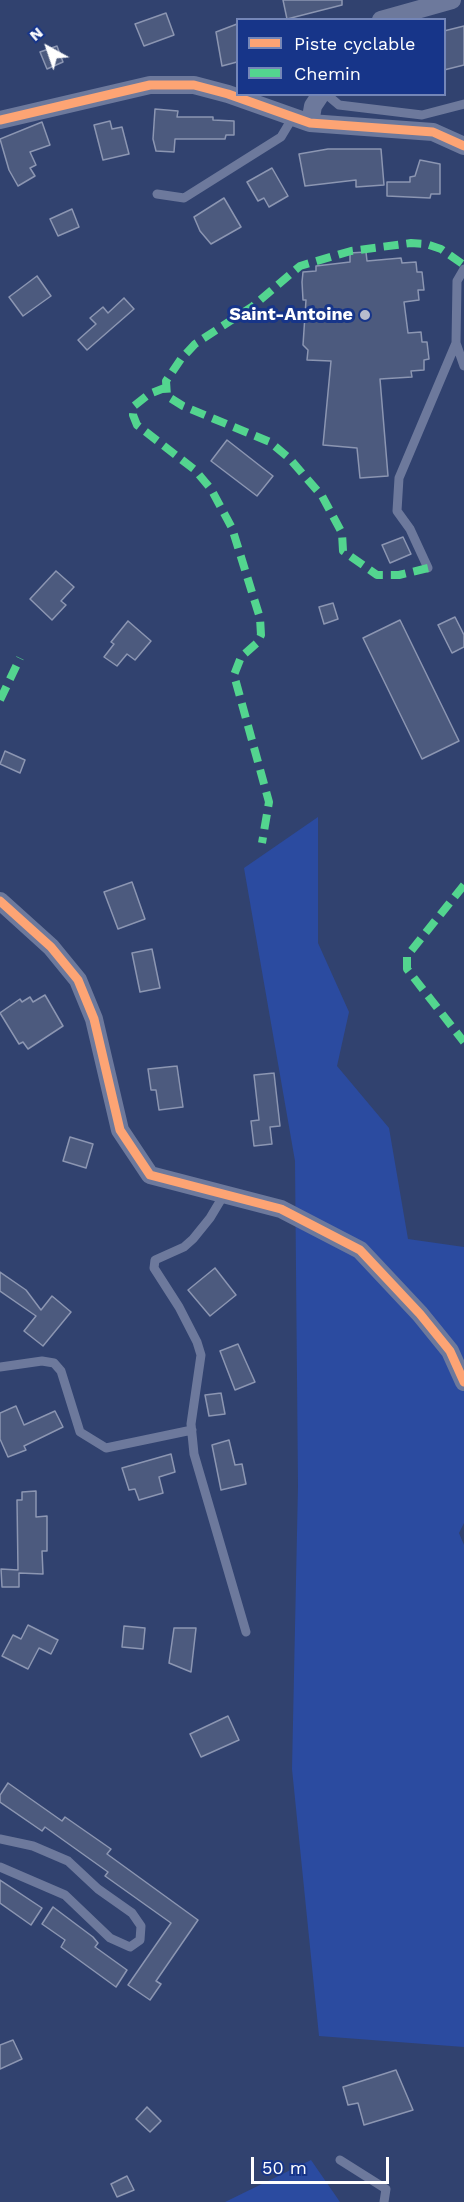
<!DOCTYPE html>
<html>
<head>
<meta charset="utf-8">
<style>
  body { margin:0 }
  #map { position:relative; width:464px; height:2202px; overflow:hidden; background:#31426f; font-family:"Work Sans",sans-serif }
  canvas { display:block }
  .legend { position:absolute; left:236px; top:18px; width:210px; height:78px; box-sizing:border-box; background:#173589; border:2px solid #7486b8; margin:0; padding:8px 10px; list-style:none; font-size:18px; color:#fff }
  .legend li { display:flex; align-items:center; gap:12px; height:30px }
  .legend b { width:30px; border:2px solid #7486b8 }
  .north { position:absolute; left:18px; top:18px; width:60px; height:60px; -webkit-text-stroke:4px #173589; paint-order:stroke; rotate:320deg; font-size:16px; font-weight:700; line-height:24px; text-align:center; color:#fff }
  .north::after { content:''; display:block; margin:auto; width:21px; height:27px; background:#fff; clip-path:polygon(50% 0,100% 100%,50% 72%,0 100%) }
  .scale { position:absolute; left:251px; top:2157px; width:138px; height:27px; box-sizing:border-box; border:3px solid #fff; border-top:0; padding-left:8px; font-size:18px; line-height:21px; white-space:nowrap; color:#fff; -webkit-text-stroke:4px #173589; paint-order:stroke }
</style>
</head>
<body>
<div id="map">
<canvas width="464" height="2202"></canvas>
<ul class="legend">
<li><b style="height:8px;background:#fda474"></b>Piste cyclable</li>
<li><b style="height:8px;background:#53d58f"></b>Chemin</li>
</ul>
<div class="north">N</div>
<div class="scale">50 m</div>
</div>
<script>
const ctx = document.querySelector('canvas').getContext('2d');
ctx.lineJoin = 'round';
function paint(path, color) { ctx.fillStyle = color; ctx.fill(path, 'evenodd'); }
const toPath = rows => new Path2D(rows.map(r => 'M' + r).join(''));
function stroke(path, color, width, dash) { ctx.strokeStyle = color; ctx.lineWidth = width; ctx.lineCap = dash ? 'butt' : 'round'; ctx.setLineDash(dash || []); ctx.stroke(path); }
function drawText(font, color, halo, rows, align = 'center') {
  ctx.font = font + ' "Work Sans",sans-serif'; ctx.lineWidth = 6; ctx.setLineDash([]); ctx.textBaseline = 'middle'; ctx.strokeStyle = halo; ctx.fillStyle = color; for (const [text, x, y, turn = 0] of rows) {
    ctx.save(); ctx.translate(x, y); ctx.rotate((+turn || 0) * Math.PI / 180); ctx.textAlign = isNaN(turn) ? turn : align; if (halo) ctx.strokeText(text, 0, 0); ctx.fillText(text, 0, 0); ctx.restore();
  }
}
const green = toPath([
  [318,817,318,943,349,1012,337,1066,389,1128,408,1239,464,1247,464,1523,459,1533,464,1545,464,2047,319,2036,292,1769,298,1486,295,1161,244,868],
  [311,2160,340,2202,225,2202]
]);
const building = toPath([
  [283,0,342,0,342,5,287,19,283,0],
  [166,13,174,35,144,46,135,24,166,13],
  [237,24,237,62,222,66,216,32,237,24],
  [464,26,464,65,444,70,444,31,464,26],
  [57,46,63,62,47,69,40,52,57,46],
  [155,109,178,111,177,117,213,117,213,120,234,121,234,135,226,135,225,139,175,139,174,152,156,151,153,139,155,109],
  [110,121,112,129,122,127,129,154,103,160,94,125,110,121],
  [42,122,50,145,30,152,36,165,30,168,35,176,18,186,9,170,0,139,42,122],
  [328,149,381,149,384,185,356,187,356,180,305,186,299,154,328,149],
  [420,160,440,164,440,194,431,194,430,198,387,196,387,182,410,182,410,177,415,176,420,160],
  [272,168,288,196,269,207,264,198,258,201,247,182,272,168],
  [224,198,241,227,211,244,200,231,194,217,224,198],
  [72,209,79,227,58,236,50,219,72,209],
  [366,252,367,261,401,258,402,263,416,262,417,272,422,272,424,290,418,290,419,300,404,302,408,333,421,332,422,342,427,342,429,359,424,360,424,370,411,371,412,377,380,379,388,476,360,478,357,448,323,445,331,361,307,360,308,350,303,345,306,300,303,300,302,282,303,272,316,271,316,266,350,262,350,253,366,252],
  [37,276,51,296,23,316,9,297,37,276],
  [124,298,134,309,87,350,78,340,96,324,90,318,103,307,108,313,124,298],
  [227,440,273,476,257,496,211,461,227,440],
  [403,537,411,554,390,563,382,545,403,537],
  [56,571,74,587,61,601,66,605,52,620,30,599,56,571],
  [333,603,338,619,324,624,319,607,333,603],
  [455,617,464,635,464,647,452,653,438,625,455,617],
  [400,620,459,741,422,759,363,638,400,620],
  [128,621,151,641,135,660,127,654,117,666,104,657,114,644,111,642,128,621],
  [5,751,25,760,20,773,0,764,5,751],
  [132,882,145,919,118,929,104,892,132,882],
  [152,949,160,988,140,992,132,953,152,949],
  [45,995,63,1026,28,1049,23,1042,19,1044,0,1013,20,999,22,1002,30,997,33,1002,45,995],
  [177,1066,183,1107,159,1110,156,1090,151,1090,148,1069,177,1066],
  [274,1073,280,1126,270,1127,272,1144,254,1146,251,1121,259,1120,254,1075,274,1073],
  [70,1137,93,1144,86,1168,63,1161,70,1137],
  [215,1268,236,1295,210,1316,188,1290,215,1268],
  [0,1272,26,1290,41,1310,52,1296,71,1312,43,1346,24,1331,36,1316,0,1291,0,1272],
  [238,1344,255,1382,235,1390,220,1351,238,1344],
  [221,1393,225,1414,209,1416,205,1395,221,1393],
  [16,1406,24,1425,55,1411,63,1427,24,1446,26,1450,8,1457,0,1439,0,1413,16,1406],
  [229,1440,235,1465,242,1464,246,1484,221,1490,212,1445,229,1440],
  [171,1454,175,1472,159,1477,163,1493,139,1500,135,1489,129,1490,122,1468,171,1454],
  [36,1491,36,1517,47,1516,47,1551,42,1551,43,1574,19,1573,19,1587,2,1587,1,1569,18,1570,17,1500,22,1500,22,1492,36,1491],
  [28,1625,58,1640,51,1654,39,1648,28,1669,2,1656,13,1635,21,1639,28,1625],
  [124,1626,145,1628,143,1649,122,1647,124,1626],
  [174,1628,196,1628,191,1672,169,1663,174,1628],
  [228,1716,239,1740,201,1757,190,1734,228,1716],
  [8,1783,62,1821,65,1817,111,1849,107,1854,198,1920,156,1981,161,1984,150,2000,128,1985,171,1923,105,1876,108,1872,45,1827,42,1831,0,1802,0,1795,8,1783],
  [0,1880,42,1908,31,1925,0,1903,0,1880],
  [53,1907,93,1937,98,1943,95,1947,127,1970,116,1987,61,1947,65,1940,42,1924,53,1907],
  [13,2040,22,2059,0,2069,0,2045,13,2040],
  [396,2070,413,2110,364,2125,358,2103,348,2105,343,2087,396,2070],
  [147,2107,161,2121,150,2132,136,2119,147,2107],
  [127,2176,134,2190,117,2197,111,2184,127,2176]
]);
const lane = toPath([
  [326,94,339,105,422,115,464,104],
  [157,194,184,198,281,137,293,117],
  [456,343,464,366],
  [428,568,410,529,397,511,399,478,456,343,457,281,464,269],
  [225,1193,210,1218,193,1239,184,1247,155,1260,154,1268,179,1307,197,1342,201,1355,191,1424,194,1454,246,1632],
  [0,1367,42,1361,54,1363,61,1371,80,1432,106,1448,192,1430],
  [0,1839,33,1846,68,1861,98,1889,132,1913,141,1926,140,1940,130,1947,110,1938,65,1895,0,1867],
  [340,2160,386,2189,384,2202]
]);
const street = toPath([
  [381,20,452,0],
  [0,120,150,85,194,85,228,94,310,123,433,132,464,146],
  [310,123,313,106,321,94],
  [0,901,51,947,78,980,94,1019,120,1130,150,1175,281,1209,360,1250,420,1314,450,1351,464,1382]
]);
const quiet = toPath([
  [167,387,149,394,134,406,133,415,137,425,195,470,211,489,232,528,260,618,261,635,257,643,241,657,234,675,269,802,262,843],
  [428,568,399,575,377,575,343,551,342,533,322,496,289,458,270,442,183,406,167,396,166,381,181,359,195,344,253,306,300,266,351,251,411,243,426,244,441,249,464,265],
  [0,700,20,658],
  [464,885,407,956,407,969,464,1042]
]);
const cycleway = toPath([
  [0,120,150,85,194,85,228,94,310,123,433,132,464,146],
  [0,901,51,947,78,980,94,1019,120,1130,150,1175,281,1209,360,1250,420,1314,450,1351,464,1382]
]);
const markers = [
  [365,315,6,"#b7bdcd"]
];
const poiNames = [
  ["Saint-Antoine",353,315]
];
paint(green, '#2b4ba0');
paint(building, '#4c5a7e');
stroke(building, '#8c96b2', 1.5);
stroke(lane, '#6d799c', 9);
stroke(street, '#6d799c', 18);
stroke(quiet, '#53d58f', 8, [15, 8]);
stroke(cycleway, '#fda474', 9);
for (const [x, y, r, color] of markers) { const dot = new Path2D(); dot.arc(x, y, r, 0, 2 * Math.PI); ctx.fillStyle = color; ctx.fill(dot); stroke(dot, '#173589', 2); }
drawText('bold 18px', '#fff', '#173589', poiNames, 'right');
</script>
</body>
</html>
